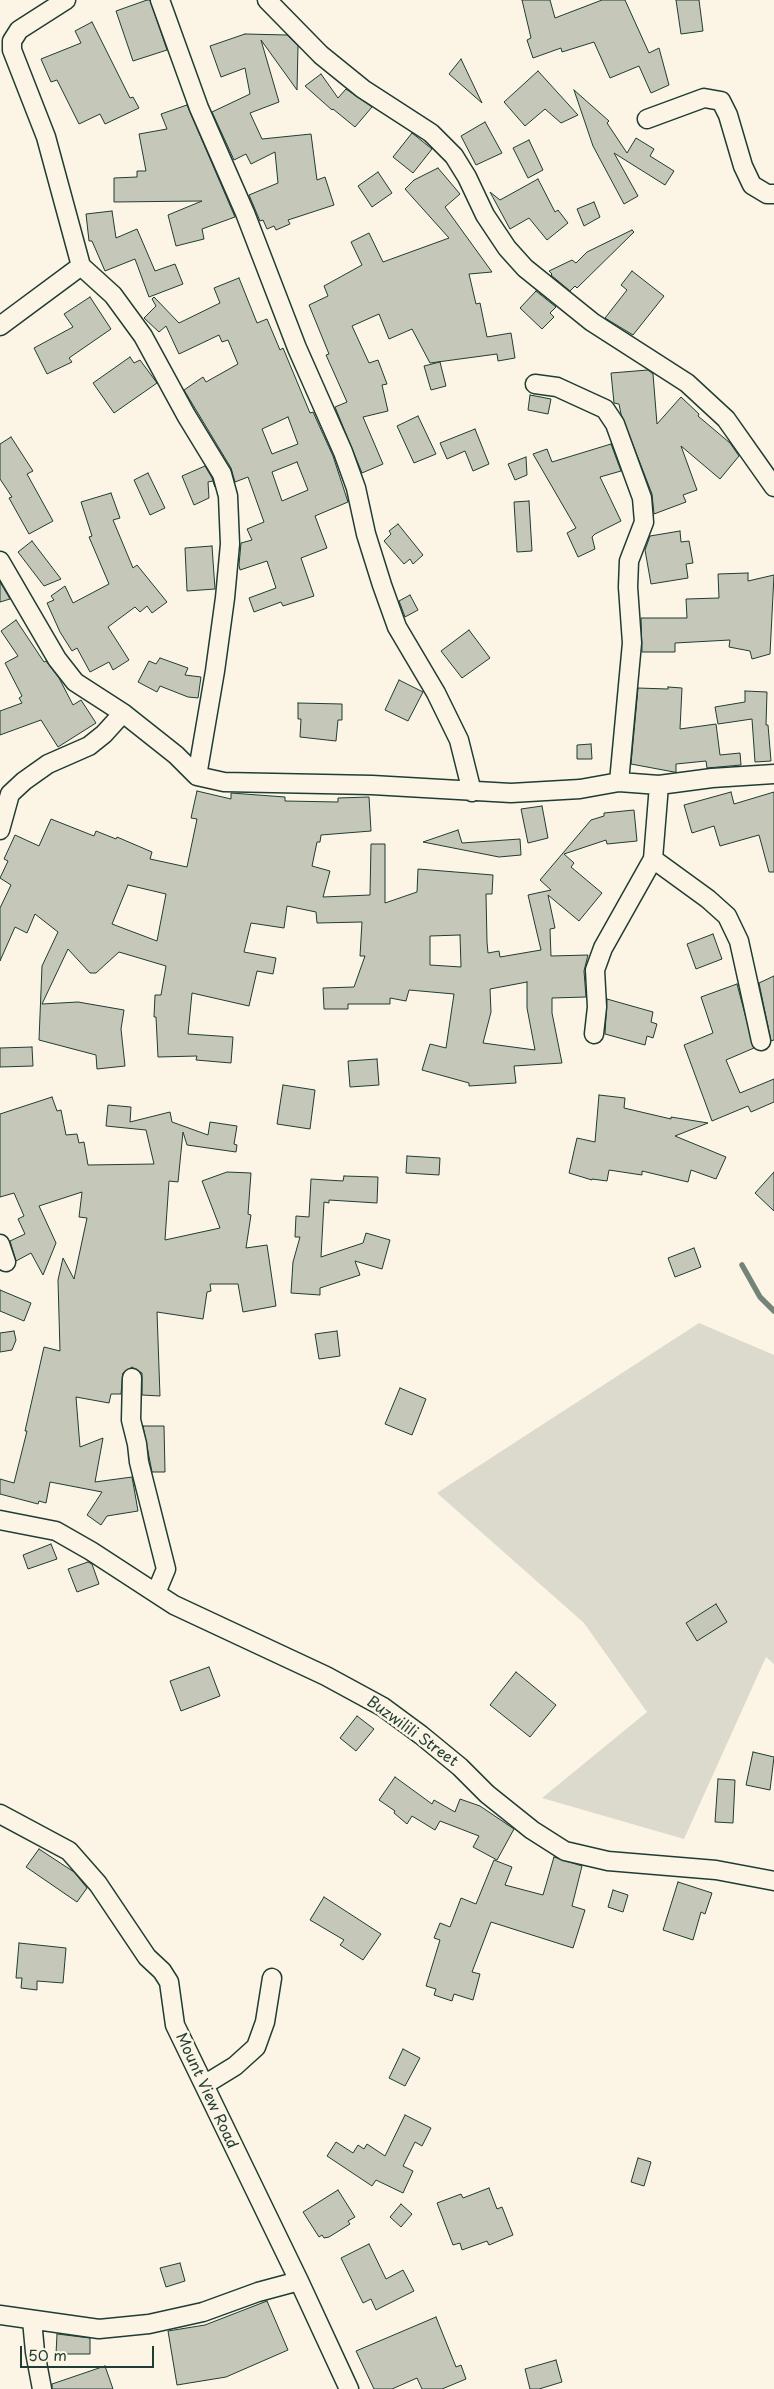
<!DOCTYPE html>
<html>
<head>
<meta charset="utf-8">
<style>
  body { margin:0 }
  #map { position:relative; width:774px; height:2389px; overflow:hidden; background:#fcf5e5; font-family:"Playpen Sans",sans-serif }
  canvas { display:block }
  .scale { position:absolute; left:20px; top:2346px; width:134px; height:22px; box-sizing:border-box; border:2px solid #1f3d34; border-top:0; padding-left:6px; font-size:15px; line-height:18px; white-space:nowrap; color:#1f3d34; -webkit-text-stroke:4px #fcf5e5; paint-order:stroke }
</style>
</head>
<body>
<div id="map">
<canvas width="774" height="2389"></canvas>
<div class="scale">50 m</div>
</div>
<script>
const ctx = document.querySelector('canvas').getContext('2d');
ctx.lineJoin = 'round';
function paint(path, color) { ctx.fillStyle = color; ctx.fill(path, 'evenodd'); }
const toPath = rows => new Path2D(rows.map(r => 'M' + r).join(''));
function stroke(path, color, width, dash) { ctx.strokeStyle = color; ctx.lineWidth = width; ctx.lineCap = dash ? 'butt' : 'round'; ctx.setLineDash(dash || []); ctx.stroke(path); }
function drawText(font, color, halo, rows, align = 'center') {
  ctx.font = font + ' "Playpen Sans",sans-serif'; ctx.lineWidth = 5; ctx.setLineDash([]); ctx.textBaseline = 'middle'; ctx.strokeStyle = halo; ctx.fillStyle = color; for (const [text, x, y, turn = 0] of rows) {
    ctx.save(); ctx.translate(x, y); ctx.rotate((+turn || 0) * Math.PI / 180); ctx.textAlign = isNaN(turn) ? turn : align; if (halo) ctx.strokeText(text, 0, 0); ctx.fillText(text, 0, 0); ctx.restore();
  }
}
const green = toPath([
  [699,1323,774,1355,774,1664,766,1657,684,1839,542,1798,647,1712,584,1623,437,1493]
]);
const stream = toPath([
  [742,1265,760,1297,774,1311]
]);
const building = toPath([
  [147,0,150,0,167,50,133,61,116,11,147,0],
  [522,0,550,0,555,18,602,0,625,0,649,53,659,48,669,85,651,93,639,66,610,78,594,42,562,52,561,48,533,58,527,40,531,38,522,0],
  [676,0,699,0,703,31,681,34,676,0],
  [92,22,130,98,133,97,139,108,105,124,100,114,79,124,57,80,51,82,41,59,81,43,75,31,92,22],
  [245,34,287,35,298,46,297,90,261,40,279,102,250,113,262,139,311,134,317,180,325,177,334,205,288,220,290,224,276,230,274,226,267,229,263,220,260,221,249,195,278,183,275,152,251,164,246,154,234,160,212,112,250,94,245,68,221,77,210,46,245,34],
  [461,59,482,103,449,74,461,59],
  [538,71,578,115,561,123,545,109,525,126,504,102,538,71],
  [321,74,338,98,346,89,372,107,355,127,333,109,332,110,305,86,321,74],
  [574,90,609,121,607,123,627,153,636,138,654,149,650,156,674,171,665,185,614,153,638,196,624,204,593,146,574,90],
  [187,105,235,217,202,229,204,239,176,246,168,215,202,201,114,202,114,178,137,177,137,171,146,171,139,134,167,129,161,114,187,105],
  [485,122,502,153,476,165,461,136,485,122],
  [412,133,432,149,413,173,393,157,412,133],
  [529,140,543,170,528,178,513,148,529,140],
  [438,168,460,194,445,207,492,272,469,274,476,304,480,303,487,337,511,333,515,358,498,361,497,354,430,363,412,329,389,339,379,314,352,326,369,363,378,360,387,384,382,385,388,411,363,417,383,464,362,473,335,407,347,402,326,355,329,354,309,305,328,296,324,286,362,265,351,242,369,233,383,262,449,238,405,189,414,180,438,168],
  [378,172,392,193,372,207,358,186,378,172],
  [538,179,555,212,558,210,568,223,547,240,529,218,510,229,490,192,500,200,538,179],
  [594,202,600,217,584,226,577,209,594,202],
  [112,211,116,238,137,229,155,271,175,264,183,284,149,297,135,259,105,271,92,241,89,241,86,214,112,211],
  [632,230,634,232,577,288,575,286,570,291,551,275,552,274,549,271,572,260,576,263,587,252,632,230],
  [632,271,664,296,633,335,605,318,627,290,621,285,632,271],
  [239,278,257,323,267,319,280,350,283,348,310,413,313,412,333,456,348,502,315,516,327,548,301,558,314,596,283,606,281,602,254,612,249,598,276,588,267,561,240,570,239,565,241,543,252,540,247,529,264,522,248,477,235,482,231,468,184,390,203,377,206,382,238,364,228,340,222,342,219,335,179,354,166,326,159,332,144,318,156,306,152,299,154,297,179,323,220,303,214,288,239,278],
  [288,417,298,444,272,454,262,429,288,417],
  [297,462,308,490,282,501,272,472,297,462],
  [536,291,556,307,550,313,554,317,542,329,520,308,536,291],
  [90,297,111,329,69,358,72,362,47,374,34,348,73,327,64,314,90,297],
  [130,357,134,363,140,360,157,383,114,413,93,383,130,357],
  [440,362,446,386,431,390,424,366,440,362],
  [648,370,653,374,657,424,681,397,699,414,698,416,730,443,739,456,720,479,681,446,697,490,683,495,686,502,654,514,652,494,621,414,619,404,614,403,611,373,648,370],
  [530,395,551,399,548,414,528,410,530,395],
  [418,416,436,454,414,463,397,426,418,416],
  [475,429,489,464,473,471,465,451,447,459,440,443,475,429],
  [11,437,33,471,27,474,53,521,29,534,9,498,12,497,0,479,0,444,11,437],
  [611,444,621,471,600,477,621,521,595,534,592,537,595,549,578,557,567,533,576,528,533,454,547,449,552,462,611,444],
  [526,457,527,475,515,480,508,464,526,457],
  [205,466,212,478,215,487,213,481,208,482,209,498,194,505,182,476,205,466],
  [148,473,165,508,150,515,134,480,148,473],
  [111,493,120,518,113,520,133,568,137,565,167,602,152,613,147,606,140,612,135,607,108,627,129,660,113,670,109,662,90,672,77,648,72,651,60,632,47,603,54,600,51,596,65,586,73,603,109,584,89,537,92,536,81,502,111,493],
  [529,501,532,551,517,552,514,502,529,501],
  [398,524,423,555,413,564,410,559,404,564,384,541,391,534,389,531,398,524],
  [680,531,681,542,689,541,693,563,686,564,688,578,651,584,645,550,650,536,680,531],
  [32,541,61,579,44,586,18,552,32,541],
  [212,546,215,589,187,591,185,548,212,546],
  [748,573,748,581,774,575,770,654,752,659,750,651,729,647,730,640,675,643,675,652,642,652,641,618,687,618,686,599,719,598,718,574,748,573],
  [0,582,10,599,0,602,0,582],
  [410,595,418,610,405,617,399,601,410,595],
  [16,620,44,662,46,661,59,678,73,705,81,700,96,723,58,747,41,720,0,735,0,711,22,703,19,698,22,696,5,663,18,656,1,631,16,620],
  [469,630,490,658,462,678,441,651,469,630],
  [160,658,188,668,185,675,201,677,198,698,188,697,160,686,157,692,138,682,149,661,156,664,160,658],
  [399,680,423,692,408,721,385,710,399,680],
  [668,687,682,688,680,729,716,724,720,755,740,753,741,765,707,768,706,761,676,764,676,772,674,772,631,764,638,688,668,689,668,687],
  [745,691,767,692,766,725,768,725,771,761,755,762,752,719,718,724,715,707,745,702,745,691],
  [298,703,342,704,342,720,338,720,336,741,300,737,301,719,298,719,298,703],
  [591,744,592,759,577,759,577,745,591,744],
  [197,791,231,799,231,793,285,797,285,801,338,802,338,798,369,797,371,831,321,835,320,842,317,842,312,866,330,871,323,897,370,895,371,844,385,844,385,903,417,892,418,869,493,875,492,894,486,894,487,942,488,953,499,951,500,957,541,950,528,895,551,890,540,880,591,820,604,816,604,813,634,810,637,841,607,844,606,840,564,854,574,863,571,867,602,893,579,921,548,895,555,928,550,929,551,956,588,955,584,971,586,997,552,998,552,1013,562,1063,514,1066,516,1083,469,1086,469,1083,422,1070,430,1044,446,1048,454,994,409,990,406,1001,390,998,390,1004,348,1004,348,1009,324,1009,323,988,354,987,365,956,360,956,362,922,317,923,316,912,287,906,284,928,251,923,244,952,276,958,273,974,257,971,249,1006,192,993,188,1034,233,1037,231,1063,196,1060,197,1056,158,1057,156,1017,154,1017,155,995,161,995,166,966,119,952,96,973,90,973,68,949,42,1004,78,1002,124,1010,121,1029,125,1066,97,1069,96,1055,39,1040,42,966,58,932,35,914,27,933,15,927,0,961,0,908,11,885,0,878,8,861,4,859,15,835,39,846,51,819,94,836,96,831,116,839,117,837,152,852,150,859,187,867,197,819,191,818,197,791],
  [128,885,166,894,157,941,112,924,128,885],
  [460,935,461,967,430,965,430,936,460,935],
  [527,982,527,1008,535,1050,483,1043,491,1012,490,989,527,982],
  [731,792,734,804,774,792,774,872,769,872,759,835,720,846,714,826,692,833,684,805,731,792],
  [542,806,548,838,528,843,521,809,542,806],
  [458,830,462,843,520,839,521,855,499,857,423,842,458,830],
  [713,934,722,959,696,969,687,944,713,934],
  [774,976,774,1040,771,1041,759,983,774,976],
  [737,984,754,1048,726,1060,740,1093,774,1079,774,1102,751,1112,748,1106,712,1121,684,1045,713,1033,701,997,737,984],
  [607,999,653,1012,651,1022,657,1024,653,1038,647,1036,645,1045,605,1034,607,999],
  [32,1047,33,1066,0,1067,0,1048,32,1047],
  [377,1059,379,1085,350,1087,348,1061,377,1059],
  [283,1085,315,1090,310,1129,277,1124,283,1085],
  [599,1095,625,1098,624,1108,671,1119,671,1117,708,1123,675,1136,726,1157,716,1179,691,1170,688,1182,642,1171,642,1175,609,1170,607,1181,592,1179,592,1180,569,1173,577,1138,595,1142,599,1095],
  [52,1097,57,1111,61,1110,66,1135,77,1134,79,1143,84,1142,88,1165,154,1164,146,1130,106,1126,108,1105,131,1107,130,1122,170,1112,172,1122,208,1135,210,1122,237,1126,234,1144,237,1145,236,1152,187,1145,183,1132,178,1182,169,1181,165,1240,220,1228,202,1181,227,1172,251,1173,248,1214,251,1215,246,1248,267,1245,276,1306,243,1312,238,1284,210,1284,211,1291,207,1292,203,1319,157,1312,160,1396,142,1395,142,1373,132,1367,123,1373,121,1394,111,1394,109,1403,76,1397,80,1447,103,1438,95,1482,132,1477,134,1488,138,1511,107,1516,101,1525,87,1515,102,1492,50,1482,46,1503,39,1501,38,1504,0,1494,0,1479,14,1483,27,1431,25,1431,44,1347,60,1351,58,1280,63,1258,74,1279,87,1218,79,1217,82,1192,39,1206,56,1243,43,1275,31,1253,16,1261,10,1241,25,1234,18,1219,24,1216,14,1193,0,1197,0,1114,52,1097],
  [407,1156,440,1158,439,1175,406,1173,407,1156],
  [774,1172,774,1211,755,1193,774,1172],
  [344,1176,378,1177,377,1203,329,1200,329,1203,324,1202,321,1257,363,1243,366,1233,390,1240,382,1269,355,1261,360,1275,320,1288,320,1295,291,1293,293,1262,300,1237,295,1237,296,1216,309,1217,311,1179,343,1181,344,1176],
  [694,1248,701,1267,675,1277,668,1258,694,1248],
  [0,1290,31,1303,24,1321,0,1311,0,1290],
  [14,1331,16,1340,12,1350,0,1352,0,1333,14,1331],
  [337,1331,340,1356,319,1359,315,1334,337,1331],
  [400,1388,426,1399,412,1435,385,1424,400,1388],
  [143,1426,164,1426,165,1472,152,1472,143,1426],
  [51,1544,57,1559,28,1569,23,1555,51,1544],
  [88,1562,92,1564,99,1584,77,1592,68,1569,88,1562],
  [716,1604,727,1622,697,1641,686,1623,716,1604],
  [209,1667,220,1696,181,1711,170,1681,209,1667],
  [516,1672,556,1705,530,1737,490,1705,516,1672],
  [357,1716,374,1729,356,1751,340,1738,357,1716],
  [753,1752,774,1757,770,1790,746,1785,753,1752],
  [395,1777,432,1804,434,1800,455,1812,460,1799,480,1806,514,1829,497,1860,473,1847,479,1836,440,1821,435,1830,412,1816,407,1824,394,1813,395,1811,379,1800,395,1777],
  [718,1779,735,1780,733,1823,715,1822,718,1779],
  [39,1849,74,1872,87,1888,77,1902,26,1867,39,1849],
  [554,1857,582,1866,572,1906,585,1910,573,1948,491,1922,472,1972,480,1974,473,2000,454,1994,452,2001,434,1995,436,1989,426,1986,440,1940,434,1938,440,1923,450,1927,461,1898,476,1904,494,1860,512,1867,505,1885,543,1895,554,1857],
  [678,1882,712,1893,705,1914,701,1912,693,1940,663,1930,678,1882],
  [613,1890,628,1895,623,1912,608,1907,613,1890],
  [324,1897,381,1934,363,1960,340,1945,344,1940,310,1920,324,1897],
  [19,1943,66,1948,63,1983,37,1981,37,1990,21,1988,22,1978,16,1978,19,1943],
  [403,2049,420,2058,405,2086,389,2078,403,2049],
  [405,2115,431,2128,422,2146,415,2142,403,2166,413,2171,403,2193,376,2180,372,2186,327,2156,336,2142,353,2153,358,2145,364,2149,367,2144,385,2156,405,2115],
  [638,2158,651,2162,644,2186,631,2182,638,2158],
  [489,2188,497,2209,502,2207,513,2235,489,2245,487,2241,462,2250,460,2243,453,2245,437,2203,461,2194,463,2198,489,2188],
  [338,2190,355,2217,348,2221,350,2224,329,2237,324,2238,322,2235,319,2237,303,2212,338,2190],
  [401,2204,412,2214,401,2227,390,2217,401,2204],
  [369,2244,386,2279,403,2270,414,2291,376,2310,371,2299,363,2303,341,2258,369,2244],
  [180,2263,185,2281,166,2287,160,2268,180,2263],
  [267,2301,288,2350,226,2377,177,2385,168,2331,205,2325,267,2301],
  [436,2317,456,2367,461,2365,466,2379,442,2389,422,2389,417,2378,392,2389,374,2389,356,2351,436,2317],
  [57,2334,90,2338,90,2354,56,2354,57,2334],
  [556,2360,562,2382,539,2389,530,2389,525,2369,556,2360],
  [105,2366,113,2389,52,2389,52,2384,105,2366]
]);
const minor = toPath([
  [160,0,199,108,245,213,297,348,343,452,356,488,366,534,382,585,397,627,436,693,459,740,472,792],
  [267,0,321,55,363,89,431,133,454,156,467,177,485,215,507,248,525,268,592,322,687,383,726,419,774,487],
  [647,119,704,98,721,101,728,115,743,166,752,185,767,194,774,194],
  [81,266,113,295,143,336,186,415,222,474,228,496,230,544,225,598,215,671,197,776],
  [0,326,81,266,46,137,12,50,12,41,19,30,66,0],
  [535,384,557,387,605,409,615,424,642,498,644,522,629,561,628,587,632,643,619,782],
  [0,561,57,659,75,682,123,713,176,755,197,776,224,782,372,785,511,793,580,789,619,782,659,785,712,778,774,774],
  [0,830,10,794,24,781,48,764,89,746,104,734,123,713],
  [653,859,708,899,727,916,739,941,761,1041],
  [594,1034,597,1007,595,970,603,948,653,859,659,785],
  [0,1244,6,1262],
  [132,1378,131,1420,137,1444,139,1462,166,1569,156,1593],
  [0,1520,56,1531,91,1551,174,1605,326,1676,383,1707,421,1735,460,1767,487,1794,532,1830,565,1851,608,1861,716,1870,774,1881],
  [0,1814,69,1851,98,1884,147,1957,162,1971,169,1982,175,2025,299,2281,349,2389],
  [204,2085,235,2066,256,2047,265,2022,272,1978],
  [0,2315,99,2329,149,2324,203,2312,258,2292,299,2281],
  [32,2320,35,2352,42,2389]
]);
const streetNames = [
  ["Buzwilili Street",412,1732,36],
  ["Mount View Road",206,2091,65]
];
paint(green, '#dcdacc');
stroke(stream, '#758479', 5.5);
paint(building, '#c5c7b9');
stroke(building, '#1f3d34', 1);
stroke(minor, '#1f3d34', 21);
stroke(minor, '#fcf5e5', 18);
drawText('15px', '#1f3d34', '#fcf5e5', streetNames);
</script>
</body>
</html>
